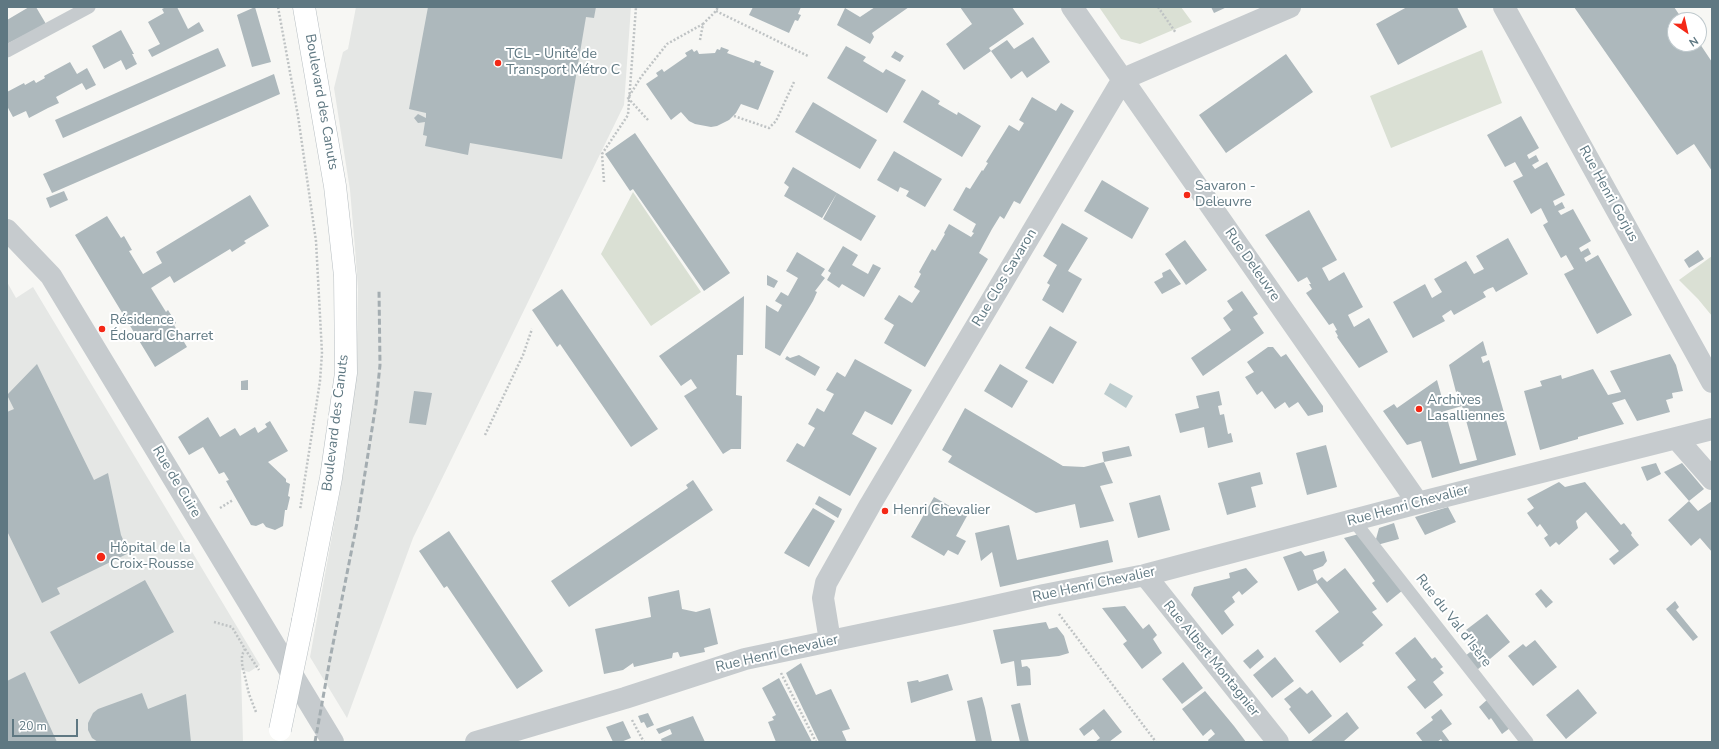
<!DOCTYPE html>
<html>
<head>
<meta charset="utf-8">
<style>
  body { margin:0 }
  #map { position:relative; width:1719px; height:749px; overflow:hidden; background:#f7f7f4; font-family:"Nunito Sans",sans-serif }
  canvas { display:block }
  .frame { position:absolute; inset:0; border:8px solid #5f7882; pointer-events:none }
  .north { position:absolute; left:1667px; top:12px; width:40px; height:40px; box-sizing:border-box; background:#fff; border:1px solid #bfc9cd; border-radius:50%; rotate:146deg; font-size:11px; font-weight:700; line-height:16px; text-align:center; color:#5f7882 }
  .north::after { content:''; display:block; margin:auto; width:14px; height:18px; background:#f42816; clip-path:polygon(50% 0,100% 100%,50% 72%,0 100%) }
  .scale { position:absolute; left:12px; top:719px; width:66px; height:18px; box-sizing:border-box; border:2px solid #5f7882; border-top:0; padding-left:5px; font-size:12px; line-height:14px; white-space:nowrap; color:#5f7882; -webkit-text-stroke:3px #fff; paint-order:stroke }
</style>
</head>
<body>
<div id="map">
<canvas width="1719" height="749"></canvas>
<div class="frame"></div>
<div class="north">N</div>
<div class="scale">20 m</div>
</div>
<script>
const ctx = document.querySelector('canvas').getContext('2d');
ctx.lineJoin = 'round';
function paint(path, color) { ctx.fillStyle = color; ctx.fill(path, 'evenodd'); }
const toPath = rows => new Path2D(rows.map(r => 'M' + r).join(''));
function stroke(path, color, width, dash) { ctx.strokeStyle = color; ctx.lineWidth = width; ctx.lineCap = dash ? 'butt' : 'round'; ctx.setLineDash(dash || []); ctx.stroke(path); }
function drawText(font, color, halo, rows, align = 'center') {
  ctx.font = font + ' "Nunito Sans",sans-serif'; ctx.lineWidth = 4; ctx.setLineDash([]); ctx.textBaseline = 'middle'; ctx.strokeStyle = halo; ctx.fillStyle = color; for (const [text, x, y, turn = 0] of rows) {
    ctx.save(); ctx.translate(x, y); ctx.rotate((+turn || 0) * Math.PI / 180); ctx.textAlign = isNaN(turn) ? turn : align; if (halo) ctx.strokeText(text, 0, 0); ctx.fillText(text, 0, 0); ctx.restore();
  }
}
const built = toPath([
  [356,7,631,7,624,105,413,538,347,718,310,657,345,464,356,377,358,289,355,248,350,190,334,88,343,52,348,49],
  [7,282,16,298,33,287,260,665,249,672,241,670,243,742,7,742]
]);
const green = toPath([
  [1099,7,1181,7,1192,22,1140,44,1121,39],
  [1482,50,1502,103,1391,148,1370,96],
  [633,192,701,292,651,326,601,254],
  [1712,256,1712,316,1698,299,1679,280]
]);
const water = toPath([
  [1110,383,1133,396,1126,408,1104,394]
]);
const building = toPath([
  [29,7,36,7,46,24,7,44,7,20],
  [166,7,177,7,188,29,199,22,204,31,152,57,148,50,160,44,148,22,164,13,162,9],
  [255,7,271,62,252,67,237,15],
  [428,7,596,7,594,18,586,17,562,159,470,143,468,155,425,146,427,136,423,135,425,122,418,123,414,118,418,114,426,118,426,113,409,109],
  [753,7,801,7,798,14,801,15,798,21,795,20,789,33,749,15],
  [875,7,909,7,872,33,874,37,870,44,837,25,845,8,860,17],
  [960,7,1012,7,1024,24,989,48,991,51,964,70,946,44,972,24],
  [1211,7,1227,7,1214,13],
  [1407,7,1457,7,1467,27,1398,65,1376,24],
  [1574,7,1674,7,1683,20,1675,20,1675,44,1700,44,1712,62,1712,171,1694,144,1677,155],
  [121,30,134,54,132,54,137,64,126,70,121,60,104,69,92,46],
  [1033,37,1050,62,1027,78,1022,71,1011,79,991,51,1007,40,1014,49],
  [846,46,866,57,863,61,883,73,886,69,906,80,887,113,827,78],
  [721,47,729,50,727,53,754,63,755,60,761,62,760,65,774,71,758,110,741,104,736,113,729,120,717,126,711,127,695,124,689,121,681,112,671,120,646,84,658,76,656,73,662,69,664,72,687,56,685,53,692,49,694,52,697,50,699,54,715,53,717,49,720,50],
  [218,48,226,66,63,138,55,120],
  [895,51,904,56,900,62,891,57],
  [1286,54,1313,92,1226,153,1199,115],
  [70,62,77,74,87,68,96,85,86,90,82,83,56,97,59,103,48,108,29,118,26,111,13,117,7,106,7,92,24,83,25,85,34,80,36,83,45,78,44,76],
  [274,74,280,94,52,193,43,174],
  [922,90,940,101,938,104,957,115,958,112,981,126,962,157,903,122],
  [1032,97,1056,111,1061,103,1074,111,1020,204,1014,201,1004,219,1000,216,992,229,979,253,988,259,925,367,884,343,894,325,884,319,899,295,912,303,920,291,914,287,921,274,919,272,932,249,935,251,945,234,944,233,949,224,971,237,974,233,972,232,976,224,953,210,966,187,970,189,982,170,983,171,988,163,986,162,1009,125,1019,131,1024,123,1019,120],
  [813,102,877,140,860,169,795,132],
  [1521,116,1539,148,1527,155,1529,159,1536,155,1539,161,1532,165,1535,169,1547,162,1565,195,1553,201,1555,206,1562,202,1565,208,1558,211,1561,215,1573,209,1591,241,1579,248,1581,252,1588,248,1591,254,1584,258,1586,262,1598,255,1632,315,1597,334,1564,274,1574,269,1566,255,1561,258,1543,225,1548,222,1541,208,1531,214,1513,181,1523,176,1515,162,1505,167,1487,135],
  [635,133,730,273,704,291,633,189,630,191,605,154],
  [894,151,942,179,925,207,906,196,909,191,900,187,898,192,877,180],
  [793,167,837,193,822,218,784,196,789,187,784,183],
  [1102,180,1149,208,1132,239,1084,211],
  [64,191,68,200,50,208,46,198],
  [837,193,876,216,861,241,823,219],
  [250,195,269,226,244,241,246,243,232,252,230,249,174,283,170,276,151,288,166,312,168,310,176,323,174,325,187,347,155,367,75,235,107,216,121,238,124,236,132,250,129,251,143,274,162,263,156,252],
  [1309,210,1337,260,1322,268,1329,281,1344,272,1363,307,1348,315,1354,327,1369,318,1388,352,1359,368,1337,337,1338,336,1335,331,1337,330,1333,323,1329,325,1306,293,1312,289,1309,284,1311,284,1307,277,1298,282,1265,235],
  [1062,223,1088,238,1068,271,1082,279,1063,313,1042,300,1050,285,1047,283,1057,265,1043,256],
  [1508,238,1528,274,1496,292,1493,287,1488,289,1483,292,1486,297,1454,315,1451,310,1442,316,1445,321,1413,338,1393,302,1425,284,1432,298,1442,292,1434,279,1466,261,1474,274,1484,269,1476,256],
  [1185,240,1207,270,1186,285,1165,254],
  [843,246,858,255,852,265,868,274,873,264,881,268,864,297,842,284,839,288,827,280,831,273,828,271],
  [1698,250,1704,259,1689,268,1684,260],
  [797,252,825,269,821,275,825,278,815,291,817,292,813,301,780,356,765,348,766,305,778,312,782,305,775,301,781,292,788,296,798,278,786,271],
  [1170,269,1181,284,1162,294,1154,282,1163,277,1162,273],
  [767,275,778,281,774,288,767,285],
  [562,289,658,429,631,447,560,344,557,347,532,310],
  [1242,291,1258,314,1253,317,1264,333,1203,376,1191,358,1231,330,1223,318,1233,310,1227,301],
  [744,296,743,355,737,355,736,395,742,396,741,449,731,449,723,454,684,396,697,388,691,379,681,386,659,356],
  [1050,326,1077,342,1053,384,1025,368],
  [1483,341,1487,355,1481,357,1483,363,1489,360,1516,455,1432,478,1421,441,1407,445,1383,411,1394,404,1397,408,1437,380,1444,405,1461,400,1458,391,1456,392,1449,365],
  [1462,406,1477,460,1460,464,1445,411],
  [1268,347,1273,347,1281,357,1286,354,1323,406,1323,412,1308,416,1298,402,1289,408,1285,402,1275,409,1262,391,1257,395,1245,377,1254,372,1247,362],
  [1670,354,1676,365,1683,391,1672,393,1673,398,1666,400,1670,412,1637,421,1625,399,1612,403,1624,424,1578,437,1578,439,1540,450,1524,391,1542,386,1540,381,1561,375,1562,379,1593,369,1608,395,1621,392,1610,371],
  [799,355,820,367,815,376,785,359,787,356,790,358],
  [855,359,912,390,892,425,865,411,852,434,877,448,850,496,786,461,797,443,804,447,815,428,808,424,817,408,824,412,834,394,826,390,837,372,845,377],
  [37,364,94,480,108,473,121,535,129,553,57,588,60,594,42,603,7,531,7,412,14,409,7,395],
  [1000,364,1028,381,1012,408,984,391],
  [248,380,248,390,241,390,241,381],
  [414,391,432,393,426,425,409,423],
  [1219,391,1222,405,1218,406,1220,415,1224,414,1228,434,1231,433,1233,442,1208,448,1204,427,1180,433,1175,414,1199,408,1196,396],
  [965,408,1063,466,1084,467,1104,462,1102,452,1129,446,1132,456,1104,462,1113,483,1100,486,1114,521,1080,528,1075,504,1036,513,948,462,952,456,942,450],
  [208,417,220,437,235,428,240,436,255,427,258,433,267,427,265,424,270,421,288,451,268,462,286,479,286,482,290,484,288,496,290,497,287,510,285,510,283,526,275,530,266,527,263,523,256,526,251,525,226,481,229,480,224,472,219,474,203,447,189,455,178,437],
  [1326,445,1337,487,1307,495,1296,453],
  [1656,463,1661,474,1647,481,1641,467],
  [1682,463,1704,489,1689,501,1664,472],
  [1260,472,1263,484,1251,487,1256,507,1227,515,1218,483],
  [693,480,713,510,569,607,551,581,688,488,686,485],
  [1559,482,1565,487,1585,482,1621,525,1624,523,1632,533,1631,535,1639,545,1614,565,1609,559,1619,551,1586,512,1576,521,1578,528,1559,545,1556,542,1550,547,1544,538,1548,535,1540,524,1537,527,1527,513,1534,508,1527,499],
  [1160,495,1170,530,1138,538,1129,503],
  [819,496,842,509,838,518,815,504],
  [934,497,967,516,956,536,966,541,958,555,948,550,944,556,911,537],
  [1689,501,1698,511,1712,501,1712,552,1700,538,1691,546,1668,520],
  [1448,507,1456,522,1425,535,1415,517],
  [813,508,835,521,809,567,784,553],
  [1394,523,1399,539,1377,545,1376,539,1379,528],
  [1009,525,1017,560,1108,540,1113,562,1000,587,992,552,981,561,975,533],
  [449,531,543,671,517,689,447,586,444,588,419,551],
  [1359,534,1403,590,1387,603,1372,583,1375,581,1344,538],
  [1301,551,1305,556,1324,551,1327,561,1323,566,1313,570,1317,581,1322,577,1327,582,1345,568,1377,609,1372,612,1383,625,1362,643,1364,645,1340,663,1315,631,1339,612,1317,583,1298,591,1283,557],
  [1246,568,1258,582,1242,595,1239,591,1232,597,1235,602,1224,611,1234,625,1222,635,1191,595,1194,587,1230,578,1229,573],
  [145,580,174,632,79,684,50,632],
  [1541,589,1553,602,1546,608,1535,594],
  [679,590,682,609,696,612,710,608,718,644,704,648,705,652,680,657,678,652,673,653,672,658,634,667,633,663,623,670,604,674,595,629,651,617,648,597],
  [1675,601,1679,607,1676,610,1698,637,1693,641,1666,609],
  [1125,606,1143,629,1149,624,1157,635,1153,639,1162,653,1142,669,1123,644,1127,641,1102,608],
  [1487,614,1510,642,1477,670,1465,656,1478,646,1466,630],
  [1046,622,1049,629,1057,627,1064,636,1069,653,1059,656,1021,660,1022,667,1027,666,1030,669,1031,685,1017,686,1014,661,1001,664,993,630],
  [1415,637,1432,659,1435,657,1443,667,1440,669,1444,673,1433,682,1443,695,1425,709,1407,687,1416,680,1395,653],
  [1535,640,1557,667,1533,686,1508,656,1523,644,1526,647],
  [1258,649,1264,657,1250,669,1243,661],
  [1275,657,1294,681,1272,698,1253,675],
  [1183,662,1203,688,1182,704,1162,679],
  [801,663,816,695,831,689,850,729,842,731,847,742,819,742,786,673],
  [25,672,57,742,7,742,7,681],
  [948,674,953,690,911,703,907,682,918,680,919,682],
  [779,678,798,715,812,742,776,742,768,722,774,720,772,717,776,715,762,688],
  [1300,687,1307,694,1312,690,1332,716,1309,734,1289,709,1291,707,1284,699],
  [1578,689,1597,713,1566,739,1546,715],
  [1205,691,1234,726,1246,742,1209,742,1208,740,1215,734,1211,729,1203,736,1182,709],
  [142,693,148,709,186,694,191,742,98,742,92,738,88,730,88,723,93,713,98,709],
  [982,697,985,708,992,742,976,742,967,701],
  [1488,699,1510,728,1502,734,1491,718,1489,720,1479,707],
  [1020,703,1024,721,1029,742,1020,742,1011,705],
  [1104,709,1122,732,1109,742,1095,742,1100,738,1093,729,1084,736,1079,729],
  [1441,709,1452,724,1442,731,1450,742,1443,742,1441,739,1437,742,1423,742,1416,733,1433,720,1431,717],
  [1347,712,1359,728,1344,741,1345,742,1310,742],
  [648,713,654,725,647,728,644,722,641,723,638,716],
  [693,716,705,742,662,742,661,739,672,734,670,729,659,734,656,729],
  [623,721,631,738,621,742,613,742,606,727]
]);
const path = toPath([
  [278,7,298,116,316,241,322,353,320,381,300,510],
  [1158,7,1176,33],
  [716,11,808,56],
  [700,40,703,24,716,11,718,7],
  [734,116,769,128,776,121,794,82],
  [648,120,628,98,641,77,667,44,703,24],
  [604,182,602,154,628,115,636,7],
  [485,435,523,355,532,329],
  [220,508,233,500],
  [1059,614,1156,742],
  [214,622,232,627,245,649,242,655,242,664,249,694,256,712],
  [245,649,259,670],
  [781,673,816,742],
  [632,720,644,742]
]);
const lane = toPath([
  [7,51,89,7],
  [1354,521,1527,742]
]);
const street = toPath([
  [1072,7,1418,503],
  [1504,7,1712,382],
  [7,230,51,276,333,742],
  [1676,438,1712,479],
  [1145,575,1278,742],
  [830,641,823,598,826,583,870,505,1123,79,1290,7],
  [476,742,625,698,745,659,959,614,1044,595,1145,575,1418,503,1712,429]
]);
const secondary = toPath([
  [303,620,331,478,346,373,345,276,335,186,304,7]
]);
const rail = toPath([
  [315,742,330,659,357,523,376,404,380,365,379,290]
]);
const secondaryBridge = toPath([
  [280,730,303,620]
]);
const markers = [
  [498,63,4,"#f42816"],
  [1187,195,4,"#f42816"],
  [102,329,4,"#f42816"],
  [1419,409,4,"#f42816"],
  [885,511,4,"#f42816"],
  [101,557,5,"#f42816"]
];
const poiNames = [
  ["TCL - Unité de",506,55],
  ["Transport Métro C",506,71],
  ["Savaron -",1195,187],
  ["Deleuvre",1195,203],
  ["Résidence",110,321],
  ["Édouard Charret",110,337],
  ["Archives",1427,401],
  ["Lasalliennes",1427,417],
  ["Henri Chevalier",893,511],
  ["Hôpital de la",110,549],
  ["Croix-Rousse",110,565]
];
const streetNames = [
  ["Boulevard des Canuts",321,102,80],
  ["Rue Henri Gorjus",1608,194,61],
  ["Rue Deleuvre",1252,265,55],
  ["Rue Clos Savaron",1005,278,-59],
  ["Boulevard des Canuts",336,423,-83],
  ["Rue de Cuire",176,482,59],
  ["Rue Henri Chevalier",1408,506,-15],
  ["Rue Henri Chevalier",1094,585,-12],
  ["Rue du Val d'Isère",1453,621,52],
  ["Rue Henri Chevalier",777,654,-13],
  ["Rue Albert Montagnier",1211,659,51]
];
paint(built, '#e5e7e5');
paint(green, '#dae0d4');
paint(water, '#bcccce');
paint(building, '#adb8bc');
stroke(secondary, '#b6bdc1', 23);
stroke(path, '#bfc3c4', 2.5, [2, 2]);
stroke(lane, '#c6cbce', 13);
stroke(street, '#c6cbce', 22);
stroke(secondary, '#fff', 22);
stroke(rail, '#a4adb1', 3, [6, 3]);
stroke(secondaryBridge, '#b6bdc1', 23, []);
stroke(secondaryBridge, '#fff', 22);
for (const [x, y, r, color] of markers) { const dot = new Path2D(); dot.arc(x, y, r, 0, 2 * Math.PI); ctx.fillStyle = color; ctx.fill(dot); stroke(dot, '#fff', 1.5); }
drawText('14px', '#5f7882', '#fff', poiNames, 'left');
drawText('14px', '#5f7882', '#fff', streetNames);
</script>
</body>
</html>
